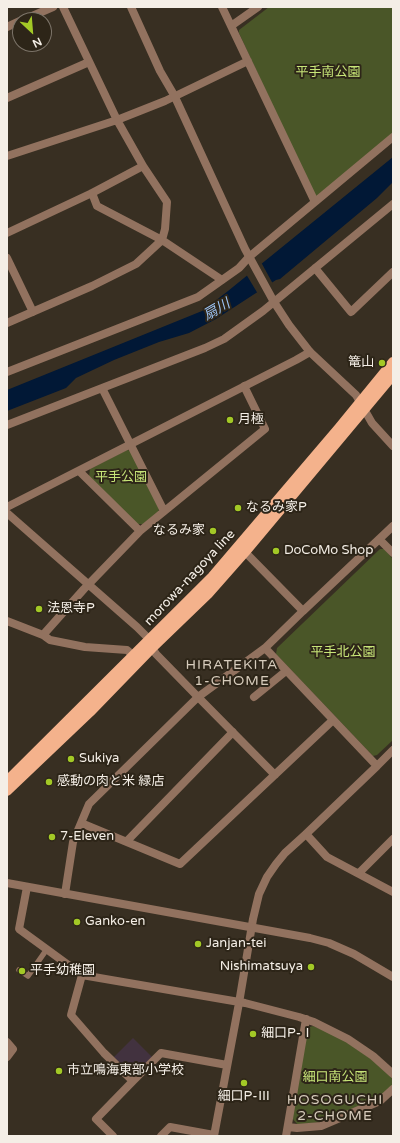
<!DOCTYPE html>
<html>
<head>
<meta charset="utf-8">
<style>
  body { margin:0 }
  #map { position:relative; width:400px; height:1143px; overflow:hidden; background:#382f22; font-family:"Varela Round",sans-serif }
  canvas { display:block }
  .frame { position:absolute; inset:0; border:8px solid #f4eee6; pointer-events:none }
  .north { position:absolute; left:12px; top:12px; width:40px; height:40px; box-sizing:border-box; background:#2d2518; border:1px solid #7d756a; border-radius:50%; rotate:154deg; font-size:11px; font-weight:700; line-height:16px; text-align:center; color:#f4eee6 }
  .north::after { content:''; display:block; margin:auto; width:14px; height:18px; background:#a3c926; clip-path:polygon(50% 0,100% 100%,50% 72%,0 100%) }
</style>
</head>
<body>
<div id="map">
<canvas width="400" height="1143"></canvas>
<div class="frame"></div>
<div class="north">N</div>
</div>
<script>
const ctx = document.querySelector('canvas').getContext('2d');
ctx.lineJoin = 'round';
function paint(path, color) { ctx.fillStyle = color; ctx.fill(path, 'evenodd'); }
const toPath = rows => new Path2D(rows.map(r => 'M' + r).join(''));
function stroke(path, color, width, dash) { ctx.strokeStyle = color; ctx.lineWidth = width; ctx.lineCap = dash ? 'butt' : 'round'; ctx.setLineDash(dash || []); ctx.stroke(path); }
function drawText(font, color, halo, rows, align = 'center') {
  ctx.font = font + ' "Varela Round","Noto Sans JP",sans-serif'; ctx.lineWidth = 4; ctx.setLineDash([]); ctx.textBaseline = 'middle'; ctx.strokeStyle = halo; ctx.fillStyle = color; for (const [text, x, y, turn = 0] of rows) {
    ctx.save(); ctx.translate(x, y); ctx.rotate((+turn || 0) * Math.PI / 180); ctx.textAlign = isNaN(turn) ? turn : align; if (halo) ctx.strokeText(text, 0, 0); ctx.fillText(text, 0, 0); ctx.restore();
  }
}
const industrial = toPath([
  [133,1038,152,1057,136,1074,132,1074,114,1057]
]);
const green = toPath([
  [269,7,393,7,393,134,317,196,314,195,239,33,239,30],
  [127,450,132,451,160,507,158,512,143,524,137,524,89,477,90,469],
  [380,549,384,549,393,559,393,740,377,755,373,756,276,654,277,648],
  [313,1026,339,1037,370,1058,393,1079,393,1085,379,1098,320,1122,298,1125,292,1118,307,1028]
]);
const water = toPath([
  [393,157,393,182,377,198,280,279,276,280,216,319,189,333,159,342,114,360,76,378,66,388,7,411,7,390,202,311,228,291]
]);
const pier = toPath([
  [261,262,273,284,258,294,246,274]
]);
const service = toPath([
  [19,970,28,976,47,949]
]);
const minor = toPath([
  [222,7,315,202],
  [23,20,53,7],
  [231,26,258,7],
  [7,27,20,21],
  [7,98,89,62],
  [7,156,117,120,165,101,248,61],
  [92,193,97,206,162,240,222,280],
  [7,233,92,193,143,166],
  [7,258,33,312],
  [315,268,351,312,393,272],
  [7,323,92,286,136,264,162,240,165,229,167,202,143,166,117,120,63,7],
  [7,372,198,297,239,268,249,257,393,137],
  [102,388,164,511],
  [7,425,205,348,224,339,263,311,393,204],
  [79,471,140,531],
  [7,507,296,360,310,352],
  [7,513,137,627,150,640,152,648,156,654,198,697,89,804,73,842,65,894],
  [379,539,393,553],
  [245,552,303,611,265,648,377,766,306,834,327,857,393,892],
  [303,611,393,526],
  [7,621,43,635,50,640,85,647,127,650,133,655],
  [43,635,84,589,140,531,265,429,244,386],
  [265,648,198,697,275,775],
  [254,697,286,671],
  [377,766,393,750],
  [81,823,180,864,333,720],
  [127,841,233,732],
  [359,873,393,839],
  [27,887,19,929,82,975,71,1015,104,1053,133,1081,96,1119,113,1136],
  [82,975,245,1003,299,1017,314,1022,348,1039,373,1056,393,1074],
  [7,1042,13,1049,7,1057],
  [133,1081,161,1053,227,1065],
  [288,1127,297,1128,321,1126,380,1101,393,1089],
  [161,1136,170,1127,214,1135],
  [214,1136,239,1003,253,919,259,894,267,877,276,864,285,853,306,834],
  [286,1136,306,1019]
]);
const tertiary = toPath([
  [131,7,160,71,174,95,245,249,274,302,289,325,310,352,356,395,372,423,393,446],
  [7,883,310,938,329,943,354,954,393,977]
]);
const primary = toPath([
  [7,781,212,577,339,428,393,362],
  [7,791,90,712,152,648,208,594,245,552,393,375]
]);
const markers = [
  [382,363,4,"#a3c926"],
  [230,420,4,"#a3c926"],
  [238,508,4,"#a3c926"],
  [213,531,4,"#a3c926"],
  [276,551,4,"#a3c926"],
  [39,609,4,"#a3c926"],
  [71,759,4,"#a3c926"],
  [49,782,4,"#a3c926"],
  [52,837,4,"#a3c926"],
  [77,922,4,"#a3c926"],
  [198,944,4,"#a3c926"],
  [311,967,4,"#a3c926"],
  [22,971,4,"#a3c926"],
  [253,1034,4,"#a3c926"],
  [59,1071,4,"#a3c926"],
  [244,1083,4,"#a3c926"]
];
const parkNames = [
  ["平手南公園",328,73],
  ["平手公園",121,478],
  ["平手北公園",343,653],
  ["細口南公園",335,1078]
];
const poiNames = [
  ["篭山",374,363,"right"],
  ["月極",238,420],
  ["なるみ家P",246,508],
  ["なるみ家",205,531,"right"],
  ["DoCoMo Shop",284,551],
  ["法恩寺P",47,609],
  ["Sukiya",79,759],
  ["感動の肉と米 緑店",57,782],
  ["7-Eleven",60,837],
  ["Ganko-en",85,922],
  ["Janjan-tei",206,944],
  ["Nishimatsuya",303,967,"right"],
  ["平手幼稚園",30,971],
  ["細口P-Ⅰ",261,1034],
  ["市立鳴海東部小学校",67,1071],
  ["細口P-Ⅲ",244,1097,"center"]
];
const streetNames = [
  ["morowa-nagoya line",190,578,-47]
];
const waterNames = [
  ["扇川",217,310,-30]
];
const neighbourhoodNames = [
  ["HIRATEKITA",232,665],
  ["1-CHOME",232,681],
  ["HOSOGUCHI",335,1100],
  ["2-CHOME",335,1116]
];
paint(industrial, '#42323f');
paint(green, '#4a5628');
paint(water, '#011836');
paint(pier, '#382f22');
stroke(service, '#92725f', 5.5);
stroke(minor, '#92725f', 8);
stroke(tertiary, '#92725f', 8);
stroke(primary, '#f4b28c', 10);
for (const [x, y, r, color] of markers) { const dot = new Path2D(); dot.arc(x, y, r, 0, 2 * Math.PI); ctx.fillStyle = color; ctx.fill(dot); stroke(dot, '#2d2518', 1.5); }
drawText('13px', '#c7e578', '#2d2518', parkNames);
drawText('13px', '#f4eee6', '#2d2518', poiNames, 'left');
drawText('13px', '#f4eee6', '#2d2518', streetNames);
drawText('italic 14px', '#9ec6f8', '#2d2518', waterNames);
ctx.letterSpacing = '1px';
drawText('14px', '#d7ccbc', '#2d2518', neighbourhoodNames);
ctx.letterSpacing = '0px';
</script>
</body>
</html>
